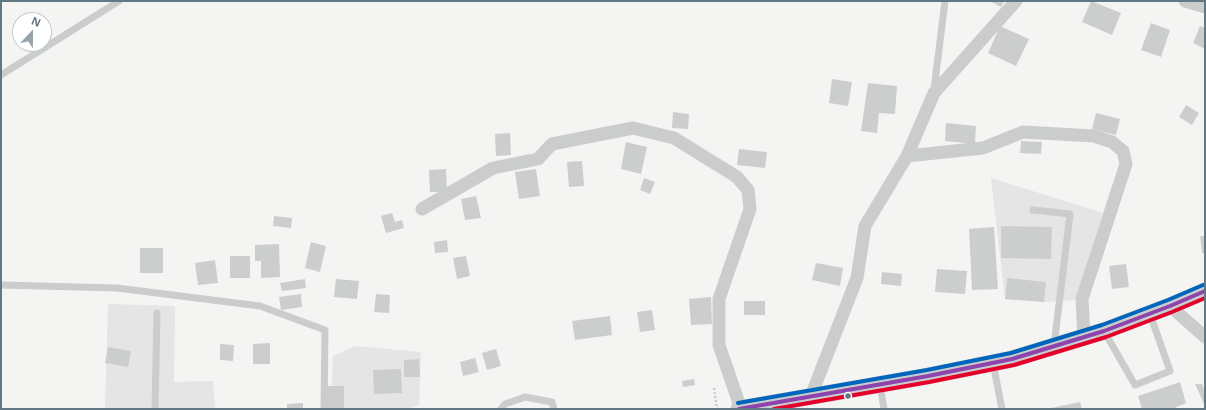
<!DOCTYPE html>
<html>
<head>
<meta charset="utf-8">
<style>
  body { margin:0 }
  #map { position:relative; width:1206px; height:410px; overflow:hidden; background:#f4f4f2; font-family:"Noto Sans",sans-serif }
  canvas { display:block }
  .frame { position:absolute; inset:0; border:2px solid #627884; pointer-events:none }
  .north { position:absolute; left:12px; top:12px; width:40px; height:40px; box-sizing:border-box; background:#fff; border:1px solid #c0c9ce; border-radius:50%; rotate:22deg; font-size:11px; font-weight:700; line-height:16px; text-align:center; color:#627884 }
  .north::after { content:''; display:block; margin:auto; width:14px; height:18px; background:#95a3aa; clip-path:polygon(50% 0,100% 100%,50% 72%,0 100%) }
</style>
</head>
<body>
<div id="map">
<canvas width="1206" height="410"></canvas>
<div class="frame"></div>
<div class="north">N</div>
</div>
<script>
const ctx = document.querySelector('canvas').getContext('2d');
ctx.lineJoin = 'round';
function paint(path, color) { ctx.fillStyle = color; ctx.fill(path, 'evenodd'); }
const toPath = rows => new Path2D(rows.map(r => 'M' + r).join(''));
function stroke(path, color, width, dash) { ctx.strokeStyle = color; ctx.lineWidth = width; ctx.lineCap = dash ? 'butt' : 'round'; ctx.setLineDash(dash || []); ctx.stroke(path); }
const built = toPath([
  [991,178,1103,213,1075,300,1044,302,1005,299],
  [108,304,175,306,174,382,213,381,215,409,105,409],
  [355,346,421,352,419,405,407,409,331,409,333,356]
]);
const building = toPath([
  [990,1,1004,1,1001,7],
  [1091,1,1121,13,1112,35,1082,22],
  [1151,23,1170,30,1161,57,1141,50],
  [1000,26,1029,39,1016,66,988,53],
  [1200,26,1205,28,1205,49,1193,43],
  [832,79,852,82,848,106,829,103],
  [868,83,897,86,895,114,879,113,877,133,861,131],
  [1186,105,1199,113,1192,125,1179,117],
  [673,112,689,114,688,129,672,128],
  [1096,113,1120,119,1116,135,1092,129],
  [946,123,976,126,975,144,945,141],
  [510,133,511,155,496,156,495,134],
  [1021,141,1042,142,1041,154,1020,153],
  [626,142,647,147,641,174,621,169],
  [739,149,767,152,765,168,737,165],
  [582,161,584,186,569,187,567,162],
  [446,169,447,192,430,192,429,170],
  [536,169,540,196,519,199,515,172],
  [644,178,655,182,650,194,640,190],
  [476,196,481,218,465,220,461,199],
  [392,213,395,222,402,220,404,228,386,233,381,216],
  [274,216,292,218,291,228,273,226],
  [1001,226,1052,227,1051,259,1001,258],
  [994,227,998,289,972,290,969,229],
  [1200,236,1205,236,1205,253,1202,253],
  [447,240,448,252,435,253,434,242],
  [311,242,326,246,320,272,305,268],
  [279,244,280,277,261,278,261,261,255,261,255,245],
  [140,248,163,248,163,273,140,273],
  [230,256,250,256,250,278,230,278],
  [466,256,470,276,457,279,453,258],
  [215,260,218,283,198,285,195,263],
  [816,263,843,268,840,286,812,280],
  [1126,264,1129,287,1112,289,1109,266],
  [937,269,967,271,965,294,935,292],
  [882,272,902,274,901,286,881,284],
  [1007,278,1046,282,1044,302,1005,299],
  [305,279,306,288,282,291,280,283],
  [336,279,359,281,357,299,334,297],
  [301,294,302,307,281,310,279,297],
  [376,294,390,295,389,313,374,312],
  [711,297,712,324,691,325,689,299],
  [744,301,765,301,765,315,744,315],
  [652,310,655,330,640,332,637,312],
  [610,316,612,335,575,340,572,321],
  [270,343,270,364,253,364,253,344],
  [220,344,234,345,233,361,220,360],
  [108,347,131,351,128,367,105,363],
  [496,349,501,366,487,370,482,353],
  [475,358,479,372,463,376,460,362],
  [419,359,420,377,404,377,404,360],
  [401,369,402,393,374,394,373,370],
  [694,379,695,385,683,387,682,381],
  [1180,382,1186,403,1172,409,1142,409,1138,396],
  [1195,384,1202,384,1205,391,1205,406],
  [327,386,344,386,344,409,327,409],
  [1080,402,1082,409,1051,409,1051,408],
  [303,403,303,409,287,409,287,404]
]);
const path = toPath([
  [714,388,717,409]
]);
const service = toPath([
  [1,75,119,1],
  [934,90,945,1],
  [1033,210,1070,214,1054,346],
  [1,285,117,288,260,306,325,330,324,409],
  [1104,331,1135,385,1170,371,1150,314],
  [993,363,1002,409],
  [880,385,884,409],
  [155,409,157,313],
  [501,409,505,404,525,397,552,402,554,409]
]);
const minor = toPath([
  [1185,1,1205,7],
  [907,156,983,148,1023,132,1094,136,1112,142,1123,151,1126,164,1082,299,1084,337],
  [422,209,493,168,538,159,552,144,633,128,674,138,737,177,748,190,750,209,719,299,719,345,741,409],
  [1170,306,1205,337],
  [811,396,857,278,865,226,907,156,934,93,1016,1]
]);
const tertiary = toPath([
  [739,409,928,376,1012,359,1104,331,1170,306,1205,291]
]);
const bus1 = toPath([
  [739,409,928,376,1012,359,1104,331,1170,306,1205,291]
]);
const bus2 = toPath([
  [774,409,929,382,1014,365,1106,337,1172,312,1205,298]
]);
const bus3 = toPath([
  [738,403,927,370,1011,353,1102,325,1168,300,1203,285]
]);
const markers = [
  [848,396,3.5,"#627884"]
];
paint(built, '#e4e5e4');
paint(building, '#cccece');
stroke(path, '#cacacb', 2.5, [2, 2]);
stroke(service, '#cbcdcd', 7);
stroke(minor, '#cbcdcd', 13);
stroke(tertiary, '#cbcdcd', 17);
stroke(bus1, '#8e44ad', 4);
stroke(bus2, '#e4002b', 4);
stroke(bus3, '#0065bd', 4);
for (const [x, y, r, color] of markers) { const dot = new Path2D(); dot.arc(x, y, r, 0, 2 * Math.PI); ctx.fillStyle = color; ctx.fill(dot); stroke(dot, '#fff', 1.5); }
</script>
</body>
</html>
